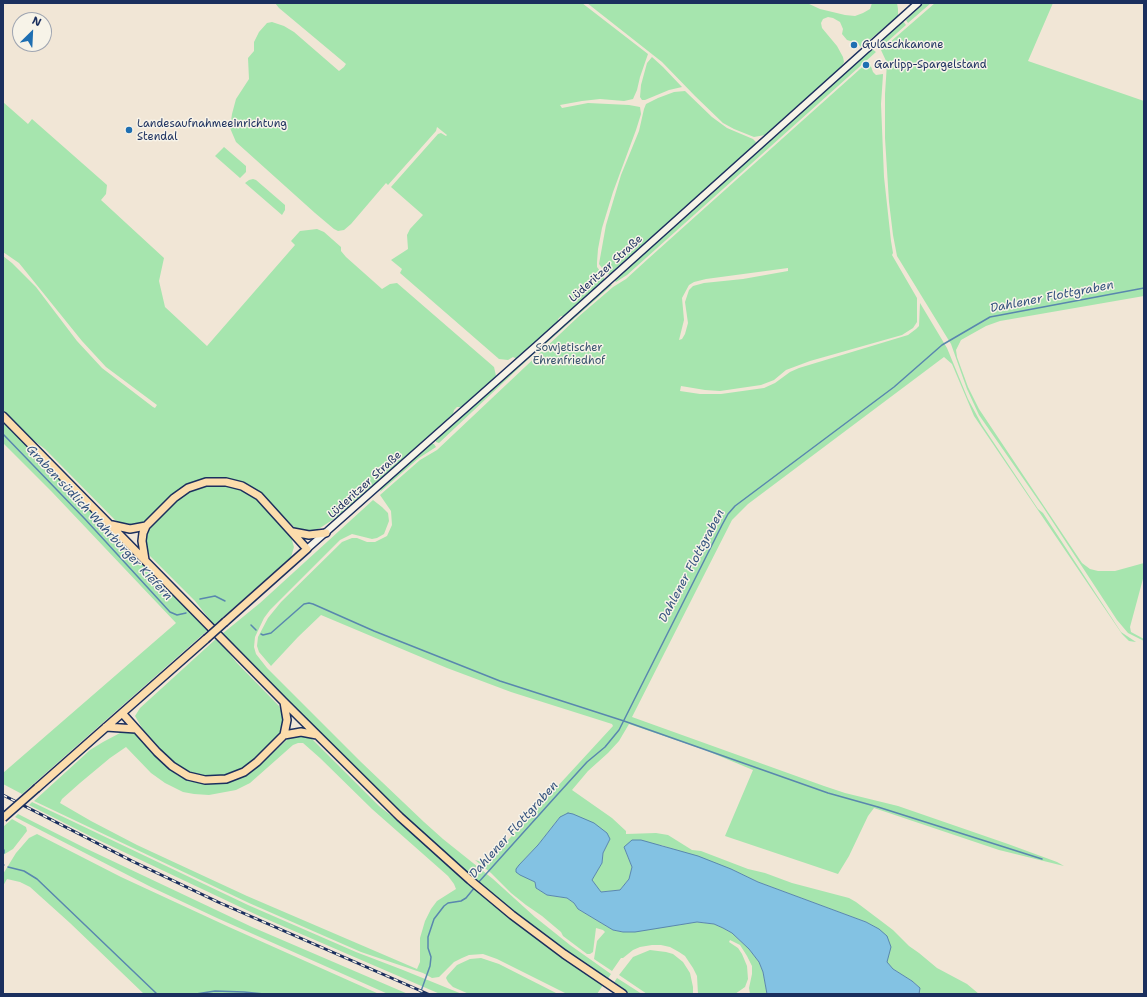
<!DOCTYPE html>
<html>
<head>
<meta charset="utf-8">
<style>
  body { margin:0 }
  #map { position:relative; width:1147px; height:997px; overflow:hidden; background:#f1e6d6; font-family:"Shantell Sans",sans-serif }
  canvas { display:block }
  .frame { position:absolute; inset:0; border:4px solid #1b2f5e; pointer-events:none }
  .north { position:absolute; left:12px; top:12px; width:40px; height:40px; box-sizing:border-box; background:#f7f3e8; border:1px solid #9fa5b1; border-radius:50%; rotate:24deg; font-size:11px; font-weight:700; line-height:16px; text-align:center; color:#1b2f5e }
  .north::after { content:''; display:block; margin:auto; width:14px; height:18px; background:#1f6fb2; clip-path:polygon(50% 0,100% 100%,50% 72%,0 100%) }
</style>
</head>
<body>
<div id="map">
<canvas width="1147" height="997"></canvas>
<div class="frame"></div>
<div class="north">N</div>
</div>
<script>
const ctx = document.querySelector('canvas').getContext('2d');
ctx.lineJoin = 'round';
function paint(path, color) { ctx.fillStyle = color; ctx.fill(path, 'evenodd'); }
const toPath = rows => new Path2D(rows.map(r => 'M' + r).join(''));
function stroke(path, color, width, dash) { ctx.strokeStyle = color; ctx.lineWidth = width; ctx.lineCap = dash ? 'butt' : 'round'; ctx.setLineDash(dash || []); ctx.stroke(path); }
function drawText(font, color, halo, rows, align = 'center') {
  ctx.font = font + ' "Shantell Sans",sans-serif'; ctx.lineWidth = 3; ctx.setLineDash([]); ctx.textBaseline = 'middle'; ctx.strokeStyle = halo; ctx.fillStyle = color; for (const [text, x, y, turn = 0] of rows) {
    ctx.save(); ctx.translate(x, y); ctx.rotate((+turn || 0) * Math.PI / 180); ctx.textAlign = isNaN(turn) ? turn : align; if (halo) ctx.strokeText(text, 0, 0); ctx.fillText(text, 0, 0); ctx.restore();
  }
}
const green = toPath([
  [275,3,582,3,648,54,640,77,637,90,633,99,624,101,600,99,582,101,560,105,562,108,588,103,629,105,640,107,641,114,636,130,613,192,602,228,598,249,597,262,597,267,604,276,604,280,564,316,561,316,558,319,558,322,517,359,513,357,508,360,499,359,400,273,402,269,391,260,408,249,407,235,410,229,423,215,391,187,438,134,441,133,446,136,447,135,437,127,436,131,388,185,386,183,351,224,344,230,338,231,334,229,315,213,236,142,230,128,232,114,236,99,249,79,248,58,254,51,254,42,259,32,267,23,272,22,284,26,294,32,339,71,344,67,346,64,279,8],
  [587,3,807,3,820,9,845,15,855,16,863,13,870,9,872,3,897,3,898,9,898,16,861,47,857,43,847,40,842,34,843,29,840,22,833,18,828,17,823,19,821,23,822,28,837,46,843,57,844,62,842,66,765,135,754,137,734,129,723,123,695,96,662,62],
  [924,3,931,3,908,23,906,20],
  [935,3,1053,3,1028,61,1144,101,1144,296,1000,321,986,326,961,340,956,350,957,357,968,387,979,409,1082,563,1090,569,1098,571,1115,571,1144,563,1144,575,1130,627,1131,632,1144,639,1144,641,1128,633,1117,620,1043,507,979,415,967,389,951,344,897,256,893,235,889,202,885,138,885,94,887,63,881,50],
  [903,21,906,25,879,49,877,47,877,44],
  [872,49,876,52,627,275,616,282,615,281,615,279],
  [652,57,663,67,682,87,669,90,645,100,642,100,640,97,641,85,647,63],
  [869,61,873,72,876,75,883,74,883,75,881,104,884,177,891,241,893,253,892,255,917,298,917,322,913,328,902,335,810,361,786,370,774,380,761,385,720,391,705,390,681,386,680,391,700,394,721,394,764,388,775,383,790,372,799,368,908,335,916,329,919,326,920,303,947,348,968,399,982,425,1038,509,1043,513,1121,632,1136,642,1129,641,1122,634,974,416,952,364,944,357,748,504,732,520,632,717,824,786,845,793,898,806,1008,844,1057,862,1064,866,999,850,874,808,868,816,849,856,838,874,725,836,753,770,705,750,629,724,619,741,608,753,588,771,572,790,612,818,626,831,626,834,656,833,668,835,692,850,701,851,748,869,765,873,792,883,849,898,856,902,893,930,909,946,919,953,937,968,967,984,979,994,919,994,920,988,912,981,893,969,886,962,879,929,866,922,758,882,731,869,661,845,624,847,632,867,629,879,620,890,601,892,592,880,602,863,603,853,610,839,560,817,538,845,519,865,529,879,535,882,536,888,547,895,567,898,574,903,578,909,613,930,623,932,697,922,714,924,723,928,732,933,749,949,759,962,763,972,767,994,750,994,749,988,752,974,752,966,747,956,740,945,730,940,729,942,738,948,742,954,747,966,748,979,745,987,735,994,698,994,697,976,693,968,685,956,679,952,670,947,661,945,652,945,640,947,633,950,623,958,621,958,612,971,594,959,597,941,604,933,605,932,603,930,596,928,593,952,590,954,587,954,563,936,561,932,542,916,526,905,511,893,491,873,475,860,482,862,489,859,498,851,613,726,612,724,511,692,447,668,321,615,298,637,271,666,259,652,257,646,258,637,268,618,281,602,342,542,352,538,357,538,367,542,375,542,387,536,392,525,391,511,380,495,420,460,437,450,578,317,613,287,626,279,649,258],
  [788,268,788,271,743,279,704,283,693,286,689,290,685,302,688,323,685,334,682,339,679,340,684,320,682,298,689,285,694,282,706,279],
  [685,91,712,117,727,128,753,139,756,142,755,144,610,275,605,272,599,264,606,225,621,175,639,131,644,109,646,104,658,98,674,92],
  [3,102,28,124,32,119,107,185,106,194,101,200,164,258,159,281,165,307,207,346,295,245,291,241,300,231,317,229,324,232,341,247,341,251,346,257,382,289,390,284,397,283,494,367,496,376,490,382,462,407,457,407,454,410,453,414,340,515,320,528,312,531,305,532,296,529,259,491,239,481,221,478,205,479,185,485,175,492,142,524,132,527,120,523,115,520,45,449,28,436,3,411,3,256,12,263,36,287,77,341,102,368,153,407,155,408,157,405,106,367,82,341,19,263,3,252],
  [224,147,246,166,246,172,240,178,215,156],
  [253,179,256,180,285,205,285,210,282,215,245,183,249,180],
  [610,284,612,285,542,347,541,345],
  [538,348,539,349,439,443,436,442,436,440],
  [3,420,209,629,22,794,3,784,3,773,176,623,52,492,3,443],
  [431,444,434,444,436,447,419,458,380,492,382,487],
  [213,485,236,488,255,498,279,523,291,537,294,547,291,557,214,625,195,601,150,556,145,545,146,536,148,531,172,504,190,491],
  [373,500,382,507,388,513,389,521,384,534,377,538,372,539,352,534,340,540,270,610,264,618,255,637,254,647,256,654,267,668,361,762,424,822,443,839,493,879,535,917,570,945,611,974,607,980,516,913,470,876,434,843,353,766,222,634,260,603],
  [217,638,237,663,279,706,285,718,282,730,279,735,248,764,230,774,210,777,190,773,177,766,171,761,142,728,135,716,140,708],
  [122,730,133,732,136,734,164,765,177,775,188,781,205,784,228,783,249,774,255,769,289,738,296,735,305,736,311,738,379,806,402,824,466,881,504,913,552,950,603,985,597,994,567,994,497,959,483,954,469,955,462,958,454,962,439,977,432,978,423,973,361,952,249,903,34,801,90,750,103,742,120,733],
  [298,743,303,743,320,758,372,809,448,876,454,884,456,889,437,901,431,909,425,921,420,938,420,962,417,969,247,896,137,845,91,821,60,803,62,799,80,783,110,758,126,747,151,773,165,783,183,792,194,794,209,795,236,790,250,783,293,745],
  [32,802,248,905,356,952,403,970,462,994,440,994,257,915,92,837,29,805],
  [18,814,85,848,252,927,408,994,388,994,217,918,151,887,15,817],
  [12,819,26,827,27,831,13,849,3,855,3,827],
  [37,834,121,877,229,927,379,994,144,994,70,923,30,887,20,882,7,879,3,886,3,874,16,853,29,838],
  [650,950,666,952,673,954,683,962,690,973,693,987,693,994,647,994,619,975,633,957],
  [481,958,499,964,558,994,469,994,453,987,448,982,446,978,447,976,457,965,470,959],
  [617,978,642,994,629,994,613,984]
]);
const water = toPath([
  [568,813,573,814,594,823,607,833,610,839,603,853,602,863,592,880,601,892,620,890,629,879,632,867,624,847,632,840,641,840,698,856,731,869,758,882,866,922,879,929,887,936,891,947,887,962,893,969,912,981,920,988,919,994,767,994,763,972,759,962,749,949,732,933,723,928,714,924,697,922,635,932,623,932,613,930,578,909,574,903,567,898,547,895,536,888,535,882,520,875,516,872,516,869,519,865,538,845,560,817,568,813]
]);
const stream = toPath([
  [3,434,85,519,170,612,177,615,186,613],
  [200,599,215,596,225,601],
  [251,625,256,630],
  [261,634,263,635,271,633,304,604,309,603,313,604,374,631,500,681,624,721,828,793,878,807,1042,859],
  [4,853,4,850],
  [3,865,4,865],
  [8,867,24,871,37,879,157,994],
  [477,884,557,795,587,762,605,747,619,730,722,525,728,514,735,506,894,387,942,345,990,317,1144,288],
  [196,994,215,991,244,992,264,994],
  [420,994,430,966,431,957,428,948,428,937,434,919,444,906,448,903,461,901,466,898,475,887]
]);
const secondary = toPath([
  [307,549,536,346,918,3]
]);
const primary = toPath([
  [3,416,284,702,400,817,470,880,512,915,564,954,623,994],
  [112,525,130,529,146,526],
  [293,532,309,535,326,533],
  [145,560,142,541,143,533,146,526,174,498,188,488,206,482,226,482,242,486,259,496,307,549,225,622],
  [122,713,157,752,172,766,188,776,205,780,226,779,244,772,257,762,284,735,301,732,317,735],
  [106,727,136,729],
  [284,735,287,720,284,702],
  [37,788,206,639]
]);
const rail = toPath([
  [3,795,132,861,218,902,428,994]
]);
const primaryBridge = toPath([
  [206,639,225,622],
  [3,818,37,788]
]);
const markers = [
  [854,45,4,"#1f6fb2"],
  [866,65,4,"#1f6fb2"],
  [129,130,4,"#1f6fb2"]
];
const poiNames = [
  ["Gulaschkanone",862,45],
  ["Garlipp-Spargelstand",874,65],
  ["Landesaufnahmeeinrichtung",137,124],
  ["Stendal",137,137]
];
const streetNames = [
  ["Lüderitzer Straße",606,269,-42],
  ["Lüderitzer Straße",365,485,-42]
];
const parkNames = [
  ["Sowjetischer",569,348],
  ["Ehrenfriedhof",569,361]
];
const waterNames = [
  ["Dahlener Flottgraben",1052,297,-11],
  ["Graben südlich Wahrburger Kiefern",99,523,47],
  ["Dahlener Flottgraben",692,566,-62],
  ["Dahlener Flottgraben",514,830,-48]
];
paint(green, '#a6e5ae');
paint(water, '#83c2e3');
stroke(water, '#5987ae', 1);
stroke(stream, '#5987ae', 1.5);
stroke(secondary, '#1b2f5e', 9);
stroke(primary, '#1b2f5e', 10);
stroke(secondary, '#f7f3e8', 6);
stroke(primary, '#fcdcac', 7);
stroke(rail, '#1b2f5e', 3);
stroke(rail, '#f7f3e8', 1.5, [4.5]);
stroke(primaryBridge, '#1b2f5e', 10, []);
stroke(primaryBridge, '#fcdcac', 7);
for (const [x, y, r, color] of markers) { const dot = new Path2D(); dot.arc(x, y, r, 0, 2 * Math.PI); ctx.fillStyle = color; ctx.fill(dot); stroke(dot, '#f7f3e8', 1.5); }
drawText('11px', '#1b2f5e', '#f7f3e8', poiNames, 'left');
drawText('11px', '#1b2f5e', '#f7f3e8', streetNames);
drawText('11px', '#37536e', '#f7f3e8', parkNames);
drawText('italic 12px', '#35547f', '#f7f3e8', waterNames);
</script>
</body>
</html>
